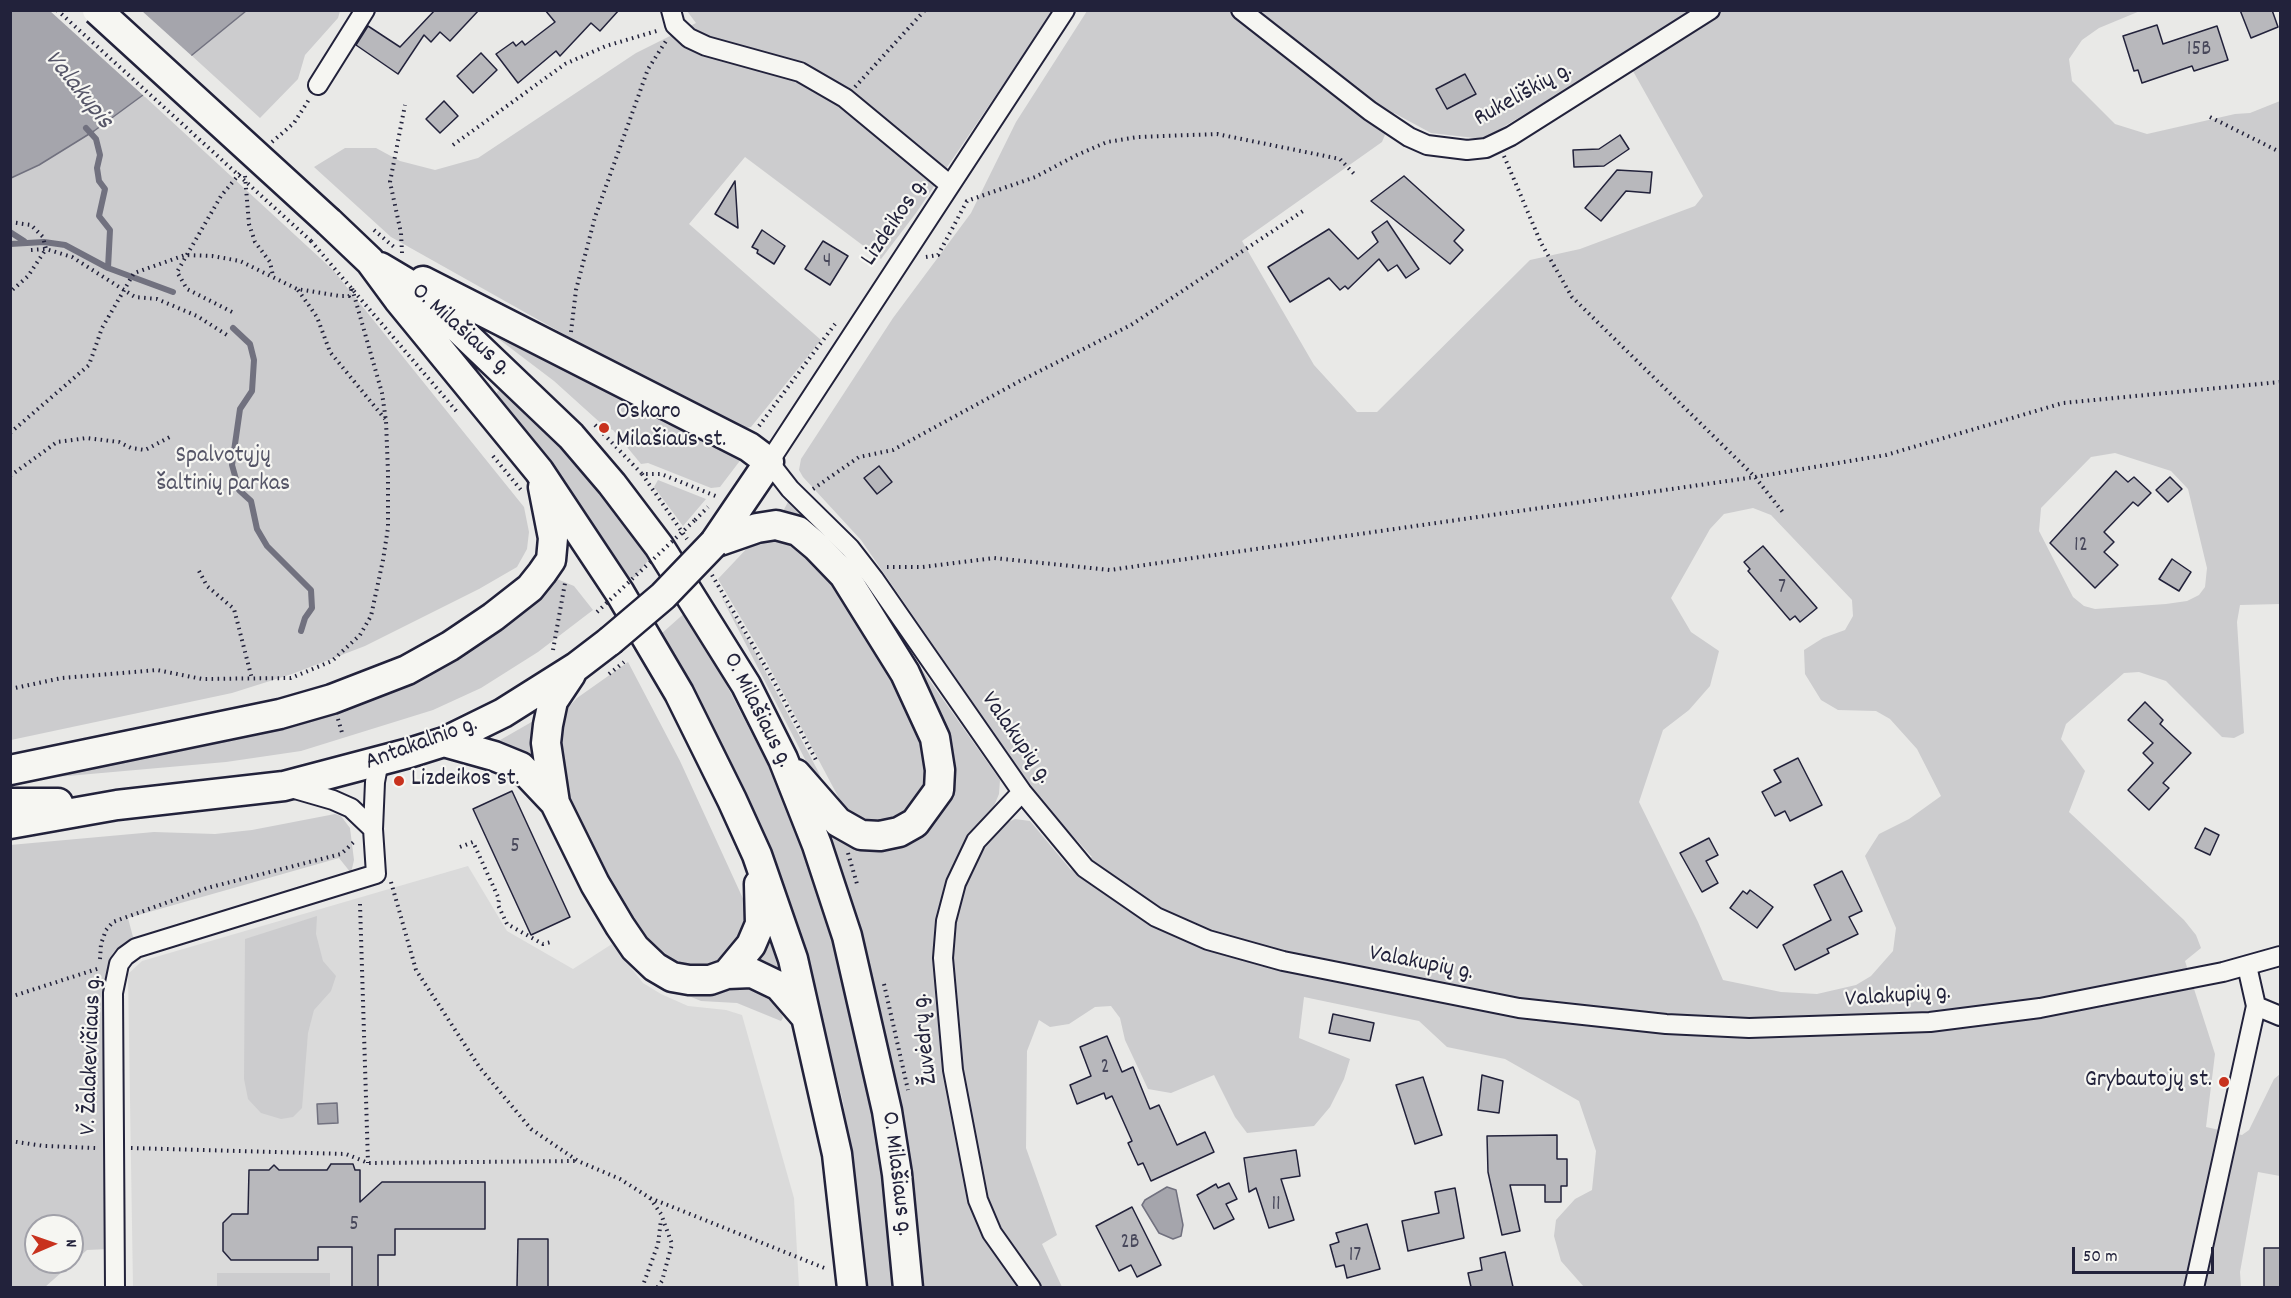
<!DOCTYPE html>
<html>
<head>
<meta charset="utf-8">
<style>
  body { margin:0 }
  #map { position:relative; width:2291px; height:1298px; overflow:hidden; background:#e9e9e7; font-family:Dekko,sans-serif }
  canvas { display:block }
  .frame { position:absolute; inset:0; border:12px solid #22223b; pointer-events:none }
  .north { position:absolute; left:24px; top:1214px; width:60px; height:60px; box-sizing:border-box; background:#f6f6f2; border:2px solid #a1a1a9; border-radius:50%; rotate:88deg; font-size:16px; font-weight:700; line-height:24px; text-align:center; color:#22223b }
  .north::after { content:''; display:block; margin:auto; width:21px; height:27px; background:#c8321e; clip-path:polygon(50% 0,100% 100%,50% 72%,0 100%) }
  .scale { position:absolute; left:2072px; top:1247px; width:142px; height:27px; box-sizing:border-box; border:3px solid #22223b; border-top:0; padding-left:8px; font-size:18px; line-height:21px; white-space:nowrap; color:#22223b; -webkit-text-stroke:4px #f6f6f2; paint-order:stroke }
</style>
</head>
<body>
<div id="map">
<canvas width="2291" height="1298"></canvas>
<div class="frame"></div>
<div class="north">N</div>
<div class="scale">50 m</div>
</div>
<script>
const ctx = document.querySelector('canvas').getContext('2d');
ctx.lineJoin = 'round';
function paint(path, color) { ctx.fillStyle = color; ctx.fill(path, 'evenodd'); }
const toPath = rows => new Path2D(rows.map(r => 'M' + r).join(''));
function stroke(path, color, width, dash) { ctx.strokeStyle = color; ctx.lineWidth = width; ctx.lineCap = dash ? 'butt' : 'round'; ctx.setLineDash(dash || []); ctx.stroke(path); }
function drawText(font, color, halo, rows, align = 'center') {
  ctx.font = font + ' Dekko,sans-serif'; ctx.lineWidth = 4.5; ctx.setLineDash([]); ctx.textBaseline = 'middle'; ctx.strokeStyle = halo; ctx.fillStyle = color; for (const [text, x, y, turn = 0] of rows) {
    ctx.save(); ctx.translate(x, y); ctx.rotate((+turn || 0) * Math.PI / 180); ctx.textAlign = isNaN(turn) ? turn : align; if (halo) ctx.strokeText(text, 0, 0); ctx.fillText(text, 0, 0); ctx.restore();
  }
}
const built = toPath([
  [468,866,507,931,573,969,612,944,643,983,661,994,688,1006,726,1010,742,1015,794,1198,799,1287,133,1287,128,974,142,961]
]);
const green = toPath([
  [246,11,340,11,338,18,305,55,298,79,260,118,191,55],
  [687,11,1053,11,916,213,881,259,745,157,689,224,821,340,751,427,745,428,633,373,391,237,314,167,345,148,376,148,400,161,435,170,478,158,636,53,696,23],
  [1087,11,2140,11,2099,28,2082,40,2069,59,2072,81,2115,124,2147,134,2235,114,2250,113,2280,101,2280,604,2240,605,2237,622,2244,733,2234,738,2222,737,2166,681,2139,672,2124,673,2066,724,2061,739,2085,771,2069,812,2184,920,2196,935,2201,948,2185,961,2215,1054,2206,1127,2242,1135,2249,1130,2274,1079,2280,1074,2280,1176,2258,1172,2240,1272,2241,1287,1584,1287,1561,1261,1554,1236,1556,1220,1575,1199,1592,1190,1596,1151,1579,1101,1505,1059,1447,1047,1419,1021,1304,997,1299,1038,1350,1059,1344,1079,1330,1107,1314,1126,1247,1133,1235,1117,1214,1075,1171,1093,1148,1089,1125,1040,1120,1018,1111,1006,1095,1007,1069,1024,1050,1027,1039,1020,1027,1051,1026,1148,1057,1235,1042,1244,1062,1287,920,1287,824,831,846,841,947,798,894,630,1000,780,999,794,994,806,954,862,942,897,934,960,950,960,953,913,980,843,1002,825,1015,819,1030,821,1071,870,1092,857,1040,800,861,540,803,477,799,470,801,459,893,318,971,213,1016,122],
  [1624,55,1703,196,1695,206,1580,249,1530,260,1377,412,1357,412,1314,365,1242,241,1382,142,1394,113,1431,133,1483,139],
  [2115,453,2171,471,2188,489,2207,568,2205,587,2199,595,2187,601,2166,604,2095,609,2084,606,2073,597,2039,531,2041,508,2091,457],
  [1753,508,1771,515,1852,600,1853,616,1845,630,1823,638,1804,650,1805,674,1821,700,1838,710,1876,711,1890,719,1917,749,1941,796,1909,819,1879,834,1865,856,1896,928,1893,951,1871,976,1856,985,1817,994,1781,992,1723,980,1698,922,1639,802,1663,730,1689,710,1710,686,1719,651,1691,632,1671,598,1710,529,1724,514],
  [143,95,333,270,524,507,529,532,527,549,517,567,479,589,365,646,292,674,232,693,11,740,10,178,39,165,94,131],
  [498,334,643,410,744,451,739,462,720,487,711,488,648,463,641,464,613,430,605,427,554,381,496,337],
  [503,386,511,389,608,500,651,557,635,577,627,579,536,446,497,398,497,392],
  [658,480,706,499,683,526,654,487],
  [789,500,842,552,780,517],
  [769,538,792,541,833,582,913,712,925,741,930,780,922,796,900,817,872,824,850,819,765,659,718,579,752,543],
  [557,579,574,586,593,610,538,652,481,688,433,710,301,751,226,762,11,781,266,729,523,608],
  [720,594,754,650,818,771,828,793,826,800],
  [688,610,778,785,801,839,835,941,886,1168,897,1287,864,1287,858,1204,843,1102,817,998,795,921,771,851,747,796,698,698,661,634],
  [628,662,680,761,745,903,745,925,752,928,725,962,696,970,667,961,635,930,595,854,562,779,559,726,565,711,577,698],
  [542,716,538,750,521,758,488,747],
  [335,814,341,816,350,828,354,860,351,873,339,858,128,918,133,937,113,953,107,973,109,1249,87,1250,45,1287,11,1287,10,845,154,832,215,834,252,830],
  [36,1226,72,1226,72,1262,36,1262],
  [317,916,316,934,323,961,336,976,331,991,314,1010,308,1033,302,1108,293,1117,281,1119,261,1113,248,1099,244,1079,245,939],
  [768,934,780,974,749,963],
  [762,985,779,1007,783,1018,781,1021,737,1003,701,1001,667,987,721,988],
  [217,1273,330,1273,330,1287,217,1287]
]);
const water = toPath([
  [10,11,246,11,143,95,94,131,39,165,11,178,10,11],
  [337,1103,338,1123,318,1124,317,1104,337,1103],
  [1167,1187,1176,1190,1183,1225,1181,1236,1173,1239,1159,1233,1142,1205,1145,1200,1167,1187]
]);
const pier = toPath([
  [50,11,142,11,193,57,145,97]
]);
const stream = toPath([
  [86,128,96,139,100,155,97,168,99,181,105,189,99,216,110,230,108,268],
  [10,232,24,241],
  [10,244,44,242,65,245,108,268,173,292],
  [233,328,250,344,254,360,252,391,240,409,232,465,239,490,251,501,257,529,267,546,311,590,312,608,305,618,301,631]
]);
const building = toPath([
  [435,10,479,10,450,41,440,32,431,42,424,35,398,74,356,45,368,26,400,47,435,10],
  [545,10,619,10,600,31,591,23,560,56,556,51,518,83,496,54,513,42,516,46,522,41,525,45,555,22,545,10],
  [2240,10,2272,10,2278,27,2251,38,2240,10],
  [2157,25,2163,44,2217,26,2228,60,2194,71,2192,66,2142,83,2138,70,2134,71,2123,36,2157,25],
  [481,53,497,70,473,93,457,76,481,53],
  [1465,74,1476,94,1447,109,1436,89,1465,74],
  [444,101,458,116,440,133,426,119,444,101],
  [1620,135,1629,149,1604,166,1574,167,1573,150,1599,149,1620,135],
  [1617,170,1652,172,1650,193,1626,191,1601,221,1585,208,1617,170],
  [1404,176,1464,230,1454,241,1463,250,1450,264,1371,201,1404,176],
  [735,181,738,228,715,214,735,181],
  [1387,221,1419,269,1406,278,1397,265,1388,271,1379,259,1348,289,1345,286,1340,290,1329,278,1290,302,1268,267,1329,229,1358,259,1378,242,1372,232,1387,221],
  [762,230,785,246,774,264,757,253,758,250,752,247,762,230],
  [823,241,848,256,830,285,805,269,823,241],
  [879,466,892,482,877,494,864,478,879,466],
  [2116,471,2128,482,2134,477,2151,493,2138,506,2133,502,2104,532,2114,542,2104,552,2118,565,2095,588,2050,543,2116,471],
  [2170,477,2182,489,2168,502,2156,490,2170,477],
  [1763,546,1817,608,1800,622,1795,616,1790,620,1748,571,1750,569,1744,562,1763,546],
  [2172,559,2191,572,2179,591,2159,579,2172,559],
  [2145,702,2163,720,2160,724,2191,753,2163,783,2169,788,2149,810,2128,790,2153,763,2143,753,2153,743,2128,720,2145,702],
  [1798,758,1822,805,1790,821,1785,811,1775,816,1762,792,1781,782,1774,770,1798,758],
  [512,791,570,917,531,935,473,809,512,791],
  [2205,828,2219,835,2210,855,2195,848,2205,828],
  [1709,838,1718,855,1706,861,1718,883,1702,892,1680,853,1709,838],
  [1842,871,1862,911,1849,917,1858,934,1827,949,1829,953,1795,970,1783,945,1831,920,1814,885,1842,871],
  [1750,890,1773,907,1757,928,1730,908,1743,891,1747,894,1750,890],
  [1333,1014,1374,1023,1370,1041,1329,1033,1333,1014],
  [1107,1036,1122,1072,1133,1067,1150,1109,1159,1105,1177,1145,1205,1132,1214,1152,1151,1181,1143,1163,1138,1165,1128,1143,1132,1141,1112,1096,1106,1099,1104,1093,1077,1104,1070,1085,1091,1076,1080,1047,1107,1036],
  [1482,1075,1503,1081,1499,1113,1478,1110,1482,1075],
  [1423,1077,1442,1135,1415,1144,1396,1085,1423,1077],
  [1557,1135,1557,1159,1567,1159,1567,1186,1561,1186,1561,1202,1545,1202,1545,1185,1510,1185,1520,1231,1502,1235,1488,1172,1487,1136,1557,1135],
  [1296,1150,1300,1176,1281,1179,1294,1220,1269,1228,1256,1188,1249,1192,1244,1158,1296,1150],
  [331,1164,353,1164,355,1170,360,1170,360,1202,382,1182,485,1182,485,1229,395,1229,395,1255,378,1255,378,1287,352,1287,352,1247,318,1247,318,1260,231,1260,223,1251,223,1223,232,1214,248,1214,249,1170,269,1170,274,1165,279,1170,327,1170,331,1164],
  [1229,1183,1237,1199,1226,1204,1234,1219,1214,1229,1197,1195,1216,1184,1218,1188,1229,1183],
  [1455,1188,1464,1238,1408,1251,1402,1221,1439,1213,1435,1192,1455,1188],
  [1132,1207,1161,1265,1137,1277,1131,1265,1119,1271,1096,1226,1132,1207],
  [1367,1224,1380,1269,1347,1278,1344,1265,1336,1267,1330,1245,1339,1242,1336,1233,1367,1224],
  [518,1239,548,1239,548,1287,517,1287,518,1239],
  [2264,1248,2280,1248,2280,1287,2264,1287,2264,1248],
  [1505,1252,1513,1287,1471,1287,1468,1273,1482,1270,1480,1258,1505,1252]
]);
const path = toPath([
  [855,87,925,10],
  [2210,117,2280,152],
  [272,142,294,123,310,98],
  [453,145,565,64,606,46,660,30],
  [1504,156,1541,243,1572,297,1755,477,1785,515],
  [245,176,249,224,255,242,270,262,273,276],
  [10,222,31,225,43,237,46,249,28,276,10,292],
  [374,230,394,247],
  [311,241,458,413],
  [31,250,46,249,72,257,135,297,157,299,197,316,230,337],
  [402,253,401,233,390,182,405,105],
  [926,257,938,255,967,201,1035,177,1077,155,1107,142,1138,137,1217,134,1340,159,1355,175],
  [298,290,317,317,330,352,385,419],
  [232,312,187,289,177,272,221,196,241,172],
  [571,332,576,290,595,217,648,69,666,41],
  [595,425,642,474,661,474,718,497],
  [759,426,835,324],
  [10,433,89,365,102,328,134,273,185,255,212,256,240,261,297,289,340,296,349,296,352,288],
  [493,456,521,490],
  [642,474,687,539],
  [10,476,57,442,87,438,119,442,131,448,145,450,170,437],
  [813,489,859,457,893,450,1018,382,1131,325,1306,209],
  [695,520,708,507],
  [887,567,923,567,994,558,1110,570,1755,477,1886,455,2063,403,2280,382],
  [199,571,207,586,234,609,252,679],
  [712,575,771,676,816,760],
  [553,650,565,583],
  [609,674,624,662],
  [10,689,62,678,157,670,202,679,291,678,332,661,360,635,371,616,383,560,388,528,388,472,386,421,382,393,352,288],
  [338,719,343,736],
  [460,847,473,842,499,899,498,905,507,924,543,944,551,942],
  [848,853,857,884],
  [391,882,416,970,480,1068,531,1129,578,1161,620,1179,650,1198,661,1214,672,1244,662,1281,657,1288],
  [360,904,368,1163],
  [100,959,101,944,106,930,113,922,207,888,341,854,356,840],
  [884,984,908,1090],
  [10,997,100,968],
  [10,1141,44,1146,96,1148],
  [131,1148,346,1154,368,1163,578,1161],
  [650,1198,827,1269],
  [642,1288,658,1244,661,1220]
]);
const minor = toPath([
  [671,10,675,25,689,38,706,46,800,72,845,98,950,185],
  [1065,10,769,462,790,489,850,548,874,579,1022,792,1085,868,1156,917,1208,940,1283,961,1519,1008,1666,1024,1749,1028,1930,1022,2040,1008,2223,972,2280,956],
  [1241,10,1370,111,1409,137,1427,145,1467,150,1486,148,1511,136,1710,10],
  [318,85,365,10],
  [288,787,333,800,351,808,373,829],
  [1022,792,976,841,956,883,946,921,943,958,953,1070,978,1200,992,1233,1031,1288],
  [2256,1006,2280,1016],
  [115,1288,113,993,119,964,125,956,136,948,376,874,373,829,375,782,379,761],
  [2194,1288,2256,1006,2247,966]
]);
const primary = toPath([
  [329,222,370,261,398,299,539,471,620,593,679,693,732,800,757,855,793,959,837,1154,852,1288],
  [380,267,417,289,571,436,612,484,659,546,746,685,783,759,817,845,847,936,887,1111,897,1174,908,1288],
  [423,281,749,447,769,462,714,543],
  [714,543,757,528,776,525,798,531,817,547,844,575,905,673,935,738,940,770,939,790,915,823,899,832,880,836,861,835,838,822,796,774],
  [571,674,553,701,548,725,546,743,555,803,595,884,620,926,635,948,655,967,672,977,689,980,710,980,727,974,752,973,779,986,805,1016],
  [444,742,494,756,521,767,555,803],
  [10,770,280,714,332,699,407,670,450,646,493,617,530,588,542,573,551,560,553,538,543,487],
  [10,803,58,803],
  [10,824,117,805,284,786,409,753,444,742,503,713,576,667,610,641],
  [727,974,751,945,760,924,759,884]
]);
const pathBridge = toPath([
  [57,10,311,241],
  [597,612,695,520]
]);
const primaryBridge = toPath([
  [97,10,329,222],
  [610,641,663,596,714,543]
]);
const markers = [
  [604,428,6,"#c8321e"],
  [399,781,6,"#c8321e"],
  [2224,1082,6,"#c8321e"]
];
const numberNames = [
  ["15B",2199,51],
  ["4",827,263],
  ["12",2081,547],
  ["7",1782,589],
  ["5",515,848],
  ["2",1105,1069],
  ["11",1276,1206],
  ["5",354,1226],
  ["2B",1130,1244],
  ["17",1355,1257]
];
const streetNames = [
  ["Rukeliškių g.",1524,96,-29],
  ["Lizdeikos g.",896,223,-56],
  ["O. Milašiaus g.",460,331,42],
  ["O. Milašiaus g.",756,711,63],
  ["Valakupių g.",1015,739,55],
  ["Antakalnio g.",422,745,-20],
  ["Valakupių g.",1421,965,11],
  ["Valakupių g.",1898,998,-4],
  ["Žuvėdrų g.",927,1039,-96],
  ["V. Žalakevičiaus g.",93,1055,-88],
  ["O. Milašiaus g.",895,1174,83]
];
const poiNames = [
  ["Oskaro",616,414],
  ["Milašiaus st.",616,442],
  ["Lizdeikos st.",411,781],
  ["Grybautojų st.",2212,1082,"right"]
];
const parkNames = [
  ["Spalvotųjų",223,458],
  ["šaltinių parkas",223,486]
];
const waterNames = [
  ["Valakupis",77,91,51]
];
paint(built, '#dadada');
paint(green, '#ccccce');
paint(water, '#a5a5ac');
stroke(water, '#71717f', 1.5);
paint(pier, '#e9e9e7');
stroke(stream, '#71717f', 6);
paint(building, '#b8b8bc');
stroke(building, '#22223b', 1.5);
stroke(minor, '#22223b', 22);
stroke(primary, '#22223b', 33);
stroke(path, '#22223b', 4, [1.5, 4.5]);
stroke(minor, '#f6f6f2', 18);
stroke(primary, '#f6f6f2', 28);
stroke(primaryBridge, '#22223b', 33, []);
stroke(pathBridge, '#22223b', 4, [1.5, 4.5]);
stroke(primaryBridge, '#f6f6f2', 28);
for (const [x, y, r, color] of markers) { const dot = new Path2D(); dot.arc(x, y, r, 0, 2 * Math.PI); ctx.fillStyle = color; ctx.fill(dot); stroke(dot, '#f6f6f2', 2); }
drawText('21px', '#48485b', null, numberNames);
drawText('24px', '#22223b', '#f6f6f2', streetNames);
drawText('24px', '#22223b', '#f6f6f2', poiNames, 'left');
drawText('24px', '#555567', '#f6f6f2', parkNames);
drawText('italic 26px', '#565668', '#f6f6f2', waterNames);
</script>
</body>
</html>
